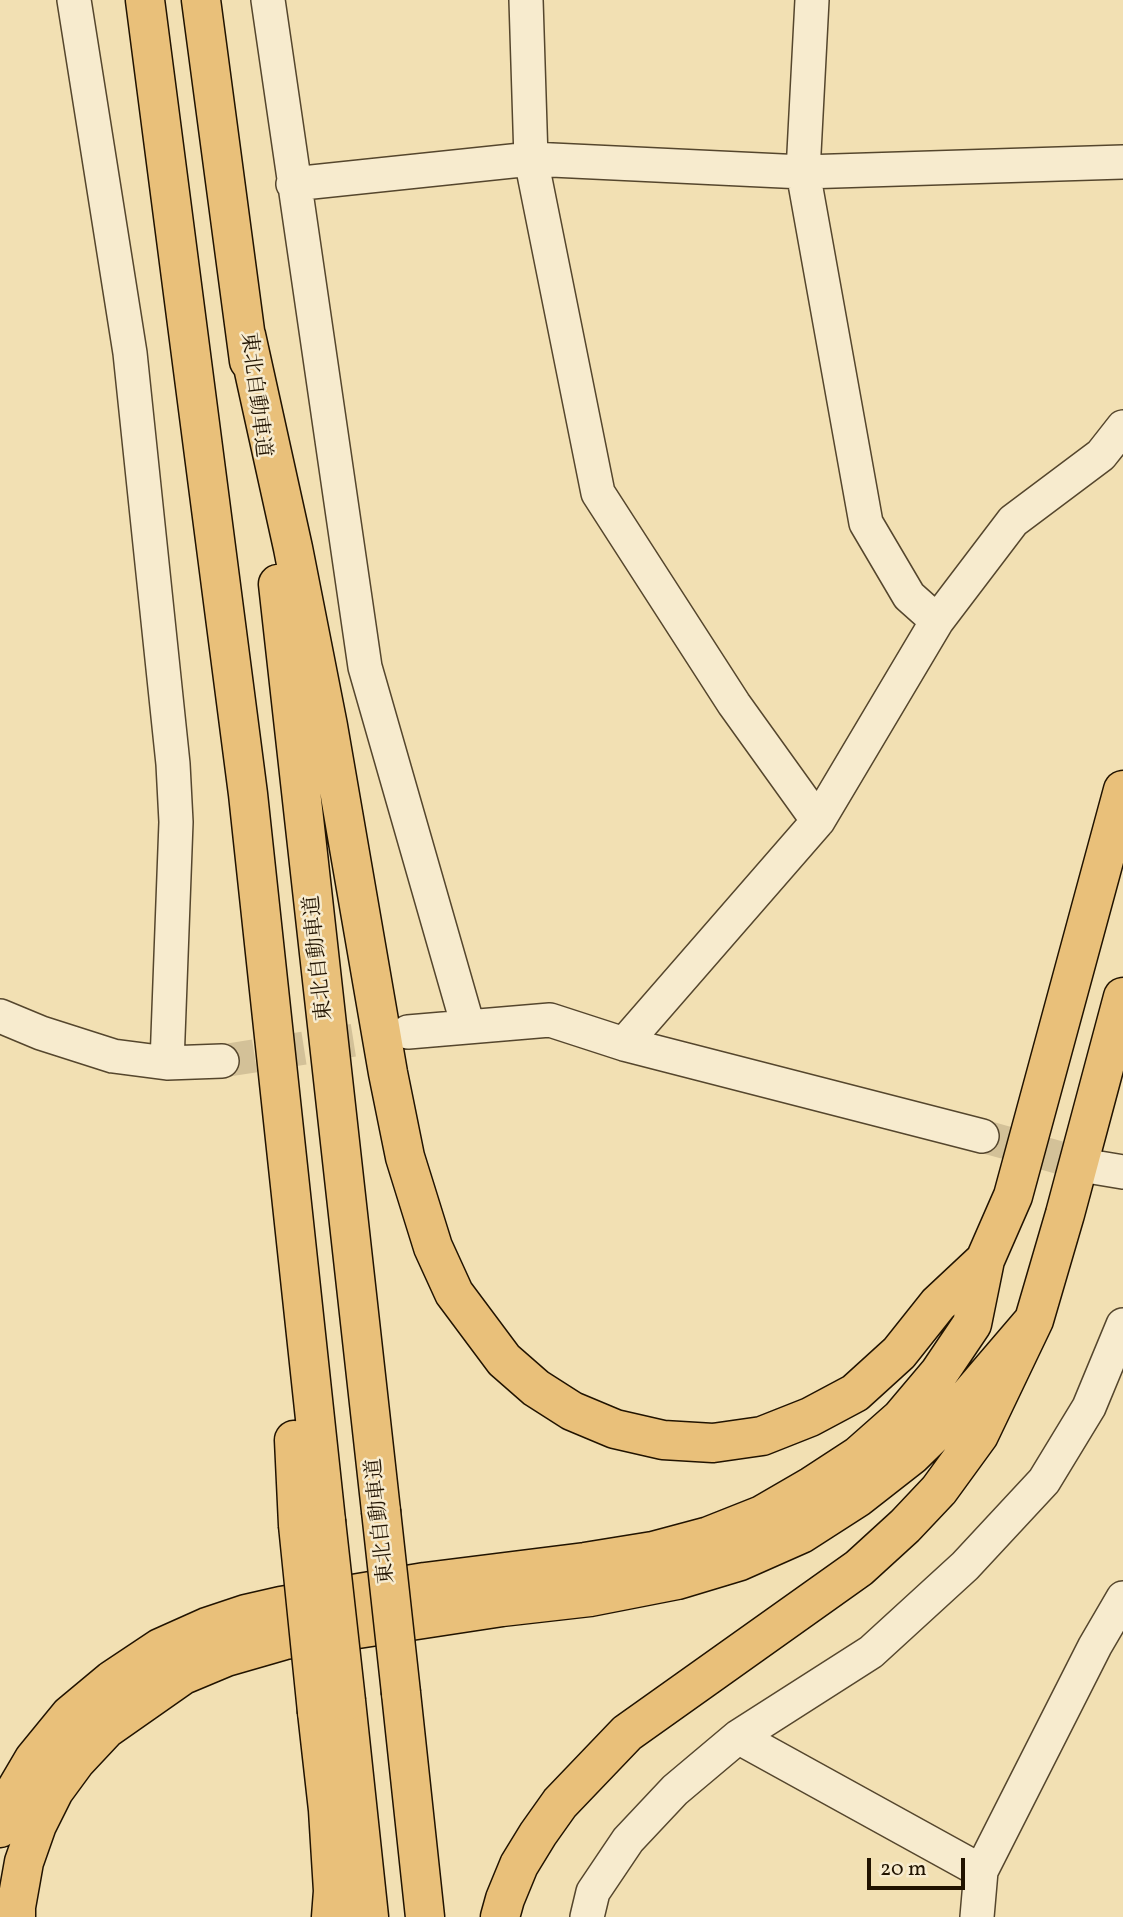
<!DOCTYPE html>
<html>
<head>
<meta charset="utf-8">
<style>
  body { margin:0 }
  #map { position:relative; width:1123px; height:1917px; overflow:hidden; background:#f2e0b3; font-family:Vollkorn,serif }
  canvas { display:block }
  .scale { position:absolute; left:867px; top:1858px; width:98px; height:32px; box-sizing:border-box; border:4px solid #211300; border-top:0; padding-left:9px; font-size:21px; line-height:24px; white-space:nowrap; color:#211300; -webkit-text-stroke:5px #f7ebce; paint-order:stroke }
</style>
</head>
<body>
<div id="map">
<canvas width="1123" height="1917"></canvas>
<div class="scale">20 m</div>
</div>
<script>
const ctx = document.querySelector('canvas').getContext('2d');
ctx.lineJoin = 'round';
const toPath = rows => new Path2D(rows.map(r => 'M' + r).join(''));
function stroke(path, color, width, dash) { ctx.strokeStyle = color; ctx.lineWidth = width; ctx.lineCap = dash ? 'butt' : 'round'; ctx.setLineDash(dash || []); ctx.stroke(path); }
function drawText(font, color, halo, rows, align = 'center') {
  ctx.font = font + ' Vollkorn,"Noto Serif JP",serif'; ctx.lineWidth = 5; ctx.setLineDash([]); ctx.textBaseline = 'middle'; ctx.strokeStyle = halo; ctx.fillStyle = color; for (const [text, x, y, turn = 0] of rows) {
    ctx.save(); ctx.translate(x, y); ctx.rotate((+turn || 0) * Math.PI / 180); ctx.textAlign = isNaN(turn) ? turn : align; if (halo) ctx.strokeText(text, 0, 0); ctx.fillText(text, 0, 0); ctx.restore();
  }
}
const minorTunnel = toPath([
  [222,1061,406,1032],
  [982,1136,1093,1167]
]);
const minor = toPath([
  [74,0,130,353,173,764,176,822,167,1063],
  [268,0,365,667,468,1026],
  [526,0,531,159,598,493,734,704,818,821],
  [812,0,803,172,866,523,909,596,937,621],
  [293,184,531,159,803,172,1123,162],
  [0,1016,41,1033,113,1056,167,1063,222,1061],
  [408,1032,550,1020,624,1044,982,1136],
  [624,1044,818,821,937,621,1013,521,1101,455,1123,427],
  [1093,1167,1123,1172],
  [738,1737,981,1871],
  [587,1917,593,1892,628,1840,675,1790,738,1737,871,1652,965,1566,1044,1481,1089,1407,1123,1325],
  [977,1917,981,1871,1095,1646,1123,1598]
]);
const highway = toPath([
  [145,0,248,794,326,1521],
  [201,0,249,361],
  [246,335,293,548,328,726,388,1073,405,1157,433,1247,454,1293,504,1360,536,1388,572,1411,615,1429,663,1440,713,1443,762,1436,810,1417,855,1393,899,1353,938,1304,985,1260],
  [278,584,381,1511],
  [294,1440,298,1525],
  [401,1693,425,1917],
  [346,1701,369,1917],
  [317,1712,328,1810,333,1891,331,1917],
  [0,1828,11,1798,34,1759,70,1715,112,1680,160,1648,207,1627,246,1614,281,1606,425,1582,585,1562,653,1551,709,1536,762,1515,812,1486,858,1456,901,1418,939,1373,972,1324,985,1260,1013,1196,1123,790],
  [16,1917,16,1907,24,1862,37,1825,54,1791,76,1761,106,1729,183,1675,226,1657,285,1640,502,1607,590,1597,677,1580,740,1561,801,1534,857,1498,912,1455,951,1417,1034,1320],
  [500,1917,505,1899,519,1865,538,1834,560,1803,627,1733,859,1568,905,1526,939,1490,979,1435,1034,1320,1065,1214,1123,997]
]);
const highwayBridge = toPath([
  [381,1511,401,1693],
  [326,1521,346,1701],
  [298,1525,317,1712]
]);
const streetNames = [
  ["東北自動車道",254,395,83],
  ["東北自動車道",320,958,-96],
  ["東北自動車道",382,1521,-96]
];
stroke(minorTunnel, '#d3c198', 33, [33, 17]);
stroke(minor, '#55462d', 36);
stroke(highway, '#211300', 41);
stroke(minor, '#f7ebce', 33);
stroke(highway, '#e9c07a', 38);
stroke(highwayBridge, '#211300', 41, []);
stroke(highwayBridge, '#e9c07a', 38);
drawText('21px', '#211300', '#f7ebce', streetNames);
</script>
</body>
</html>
